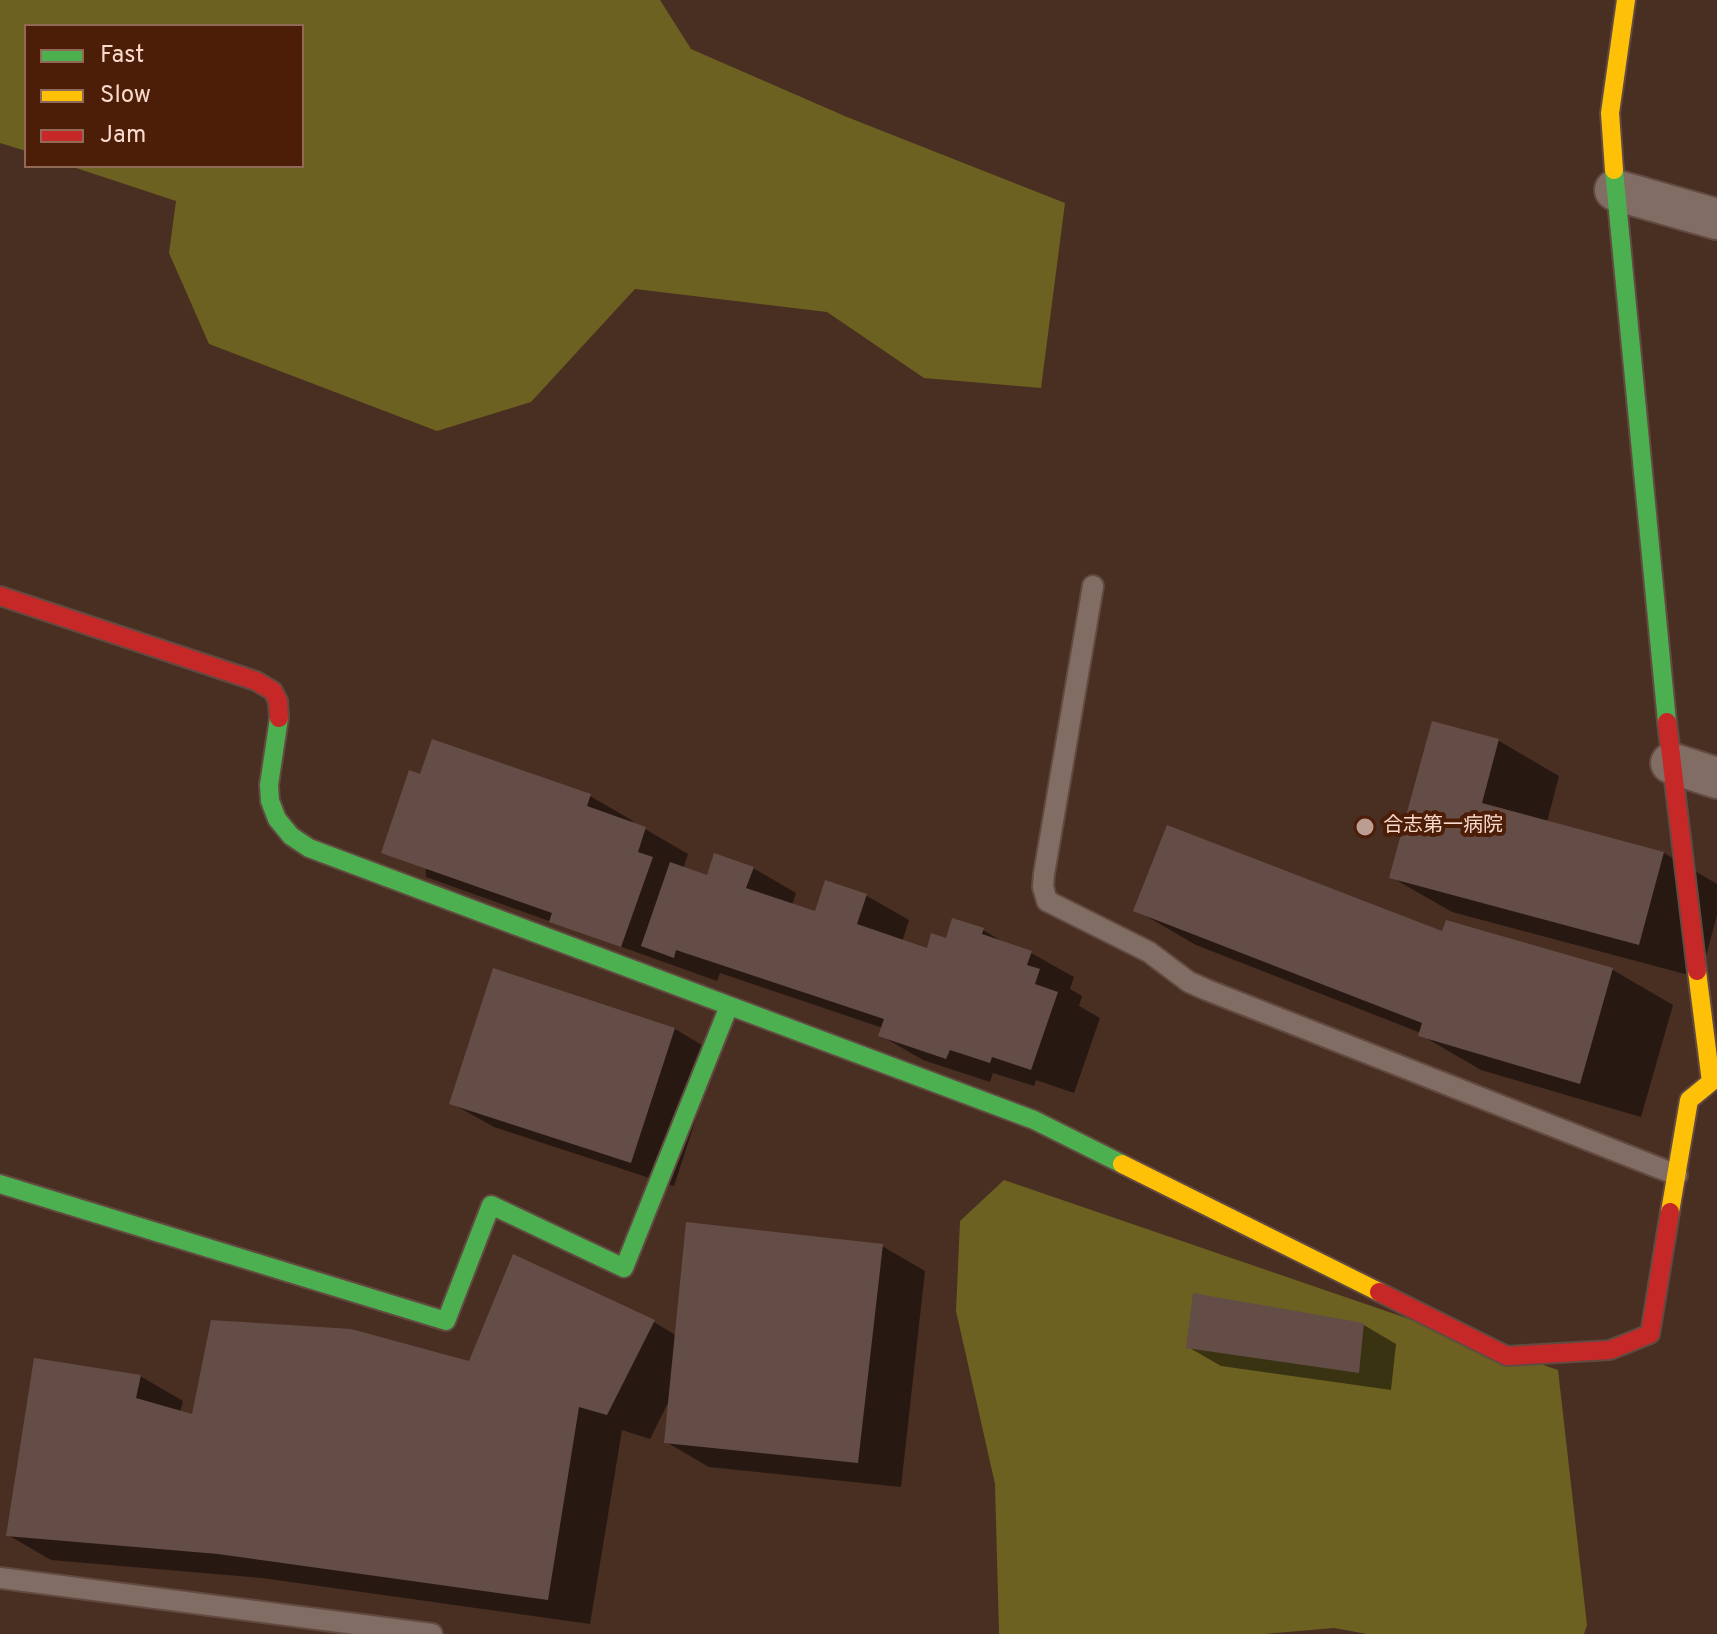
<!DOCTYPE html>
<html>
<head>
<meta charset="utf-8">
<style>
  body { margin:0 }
  #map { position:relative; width:1717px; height:1634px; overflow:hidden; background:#492e22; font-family:Overpass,sans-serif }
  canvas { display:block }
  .legend { position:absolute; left:24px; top:24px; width:280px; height:144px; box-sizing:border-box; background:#4c1e08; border:2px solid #916957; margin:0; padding:10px 14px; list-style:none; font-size:24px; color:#f9dacd }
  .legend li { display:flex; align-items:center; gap:16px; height:40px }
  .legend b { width:40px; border:2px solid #916957 }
</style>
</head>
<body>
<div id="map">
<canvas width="1717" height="1634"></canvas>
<ul class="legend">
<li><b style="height:10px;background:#4caf50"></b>Fast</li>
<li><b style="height:10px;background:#ffc107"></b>Slow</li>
<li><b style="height:10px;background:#c62828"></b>Jam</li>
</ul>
</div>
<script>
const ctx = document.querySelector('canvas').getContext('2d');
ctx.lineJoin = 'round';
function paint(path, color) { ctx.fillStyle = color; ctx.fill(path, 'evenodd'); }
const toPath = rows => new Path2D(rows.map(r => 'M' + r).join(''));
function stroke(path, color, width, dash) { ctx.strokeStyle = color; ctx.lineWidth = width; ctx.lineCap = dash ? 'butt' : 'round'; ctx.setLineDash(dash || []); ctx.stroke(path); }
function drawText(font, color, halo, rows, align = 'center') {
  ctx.font = font + ' Overpass,"Noto Sans JP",sans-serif'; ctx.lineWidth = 8; ctx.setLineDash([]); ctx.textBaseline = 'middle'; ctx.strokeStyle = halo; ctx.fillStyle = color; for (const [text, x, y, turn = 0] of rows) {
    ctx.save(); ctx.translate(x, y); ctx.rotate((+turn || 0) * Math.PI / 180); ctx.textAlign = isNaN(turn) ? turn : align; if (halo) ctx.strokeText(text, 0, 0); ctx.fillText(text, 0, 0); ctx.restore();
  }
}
const forest = toPath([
  [0,0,660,0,691,49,847,117,1065,203,1041,388,924,378,827,312,635,289,531,402,437,431,209,344,169,253,176,201,70,166,302,166,302,26,26,26,26,151,0,143],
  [1004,1180,1558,1370,1587,1625,1584,1634,1367,1634,1334,1628,1264,1634,999,1634,995,1484,956,1311,960,1221]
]);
const shadow = toPath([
  [1433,723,1499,741,1559,776,1547,822,1664,853,1717,884,1717,915,1700,978,1452,912,1391,877],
  [421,776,590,796,633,821,632,824,645,829,688,854,683,869,708,877,753,868,796,893,792,905,816,913,826,882,867,896,909,920,902,942,928,950,947,940,983,930,1010,946,1031,953,1074,977,1070,989,1082,996,1079,1006,1100,1018,1074,1093,1036,1080,1034,1086,993,1073,990,1082,923,1060,880,1035,883,1028,720,973,717,981,426,877],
  [1136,910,1443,934,1447,923,1613,970,1673,1005,1641,1117,1481,1070,1421,1035,1421,1033,1196,945],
  [495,970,675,1029,717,1054,674,1186,494,1127,451,1103],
  [882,1246,925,1271,901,1487,709,1467,666,1442,670,1399,650,1439,622,1430,590,1624,262,1578,51,1560,8,1535,140,1376,183,1401,180,1413,193,1417,470,1364,654,1322,677,1336],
  [1364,1325,1396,1344,1391,1390,1221,1366,1188,1347]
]);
const building = toPath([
  [1432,721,1499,739,1482,803,1664,852,1639,945,1389,878],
  [432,739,591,794,587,806,646,827,638,852,653,857,621,947,549,922,552,913,381,853,409,770,420,774],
  [1167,825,1442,931,1446,920,1613,968,1580,1084,1418,1036,1422,1023,1133,911],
  [714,853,754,867,746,888,815,911,825,880,867,894,857,924,927,948,931,933,946,938,952,918,984,928,982,934,1032,951,1027,965,1040,969,1035,984,1058,992,1031,1070,992,1057,990,1063,950,1050,946,1059,878,1036,884,1019,676,950,674,958,641,946,670,862,707,875],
  [493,968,675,1028,631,1163,449,1104],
  [686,1222,883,1244,858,1463,664,1443],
  [513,1254,655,1320,607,1415,579,1407,548,1600,218,1554,6,1536,34,1358,141,1375,136,1398,192,1414,211,1320,351,1329,469,1361],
  [1193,1293,1364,1323,1359,1373,1186,1348]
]);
const lane = toPath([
  [1093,586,1044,874,1043,887,1047,901,1149,952,1189,982,1207,990,1677,1175],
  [0,1578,432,1634]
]);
const street = toPath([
  [1615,190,1717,219],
  [1671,763,1717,778]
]);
const fast = toPath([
  [1614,170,1667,722],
  [279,718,269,785,270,801,277,819,291,836,309,848,1034,1120,1122,1164],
  [0,1184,446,1321,491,1205,624,1268,729,1006]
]);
const slow = toPath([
  [1614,170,1610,113,1626,0],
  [1122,1164,1379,1292],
  [1670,1212,1689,1100,1711,1082,1697,971]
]);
const jam = toPath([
  [0,596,256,681,273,691,278,701,279,718],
  [1667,722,1697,971],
  [1379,1292,1507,1356,1610,1350,1650,1334,1670,1212]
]);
const markers = [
  [1365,827,10,"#bb9e91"]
];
const poiNames = [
  ["合志第一病院",1383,827]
];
paint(forest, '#6c6121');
paint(shadow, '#0007');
paint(building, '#654d47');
stroke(lane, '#624a41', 24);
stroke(street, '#624a41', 44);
stroke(fast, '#624a41', 22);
stroke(slow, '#624a41', 22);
stroke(jam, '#624a41', 22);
stroke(lane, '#816d64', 20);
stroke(street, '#816d64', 40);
stroke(fast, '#4caf50', 18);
stroke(slow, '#ffc107', 18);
stroke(jam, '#c62828', 18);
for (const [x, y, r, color] of markers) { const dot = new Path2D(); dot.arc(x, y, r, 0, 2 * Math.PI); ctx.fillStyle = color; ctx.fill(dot); stroke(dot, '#4c1e08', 3); }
drawText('20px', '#f9dacd', '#4c1e08', poiNames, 'left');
</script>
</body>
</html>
